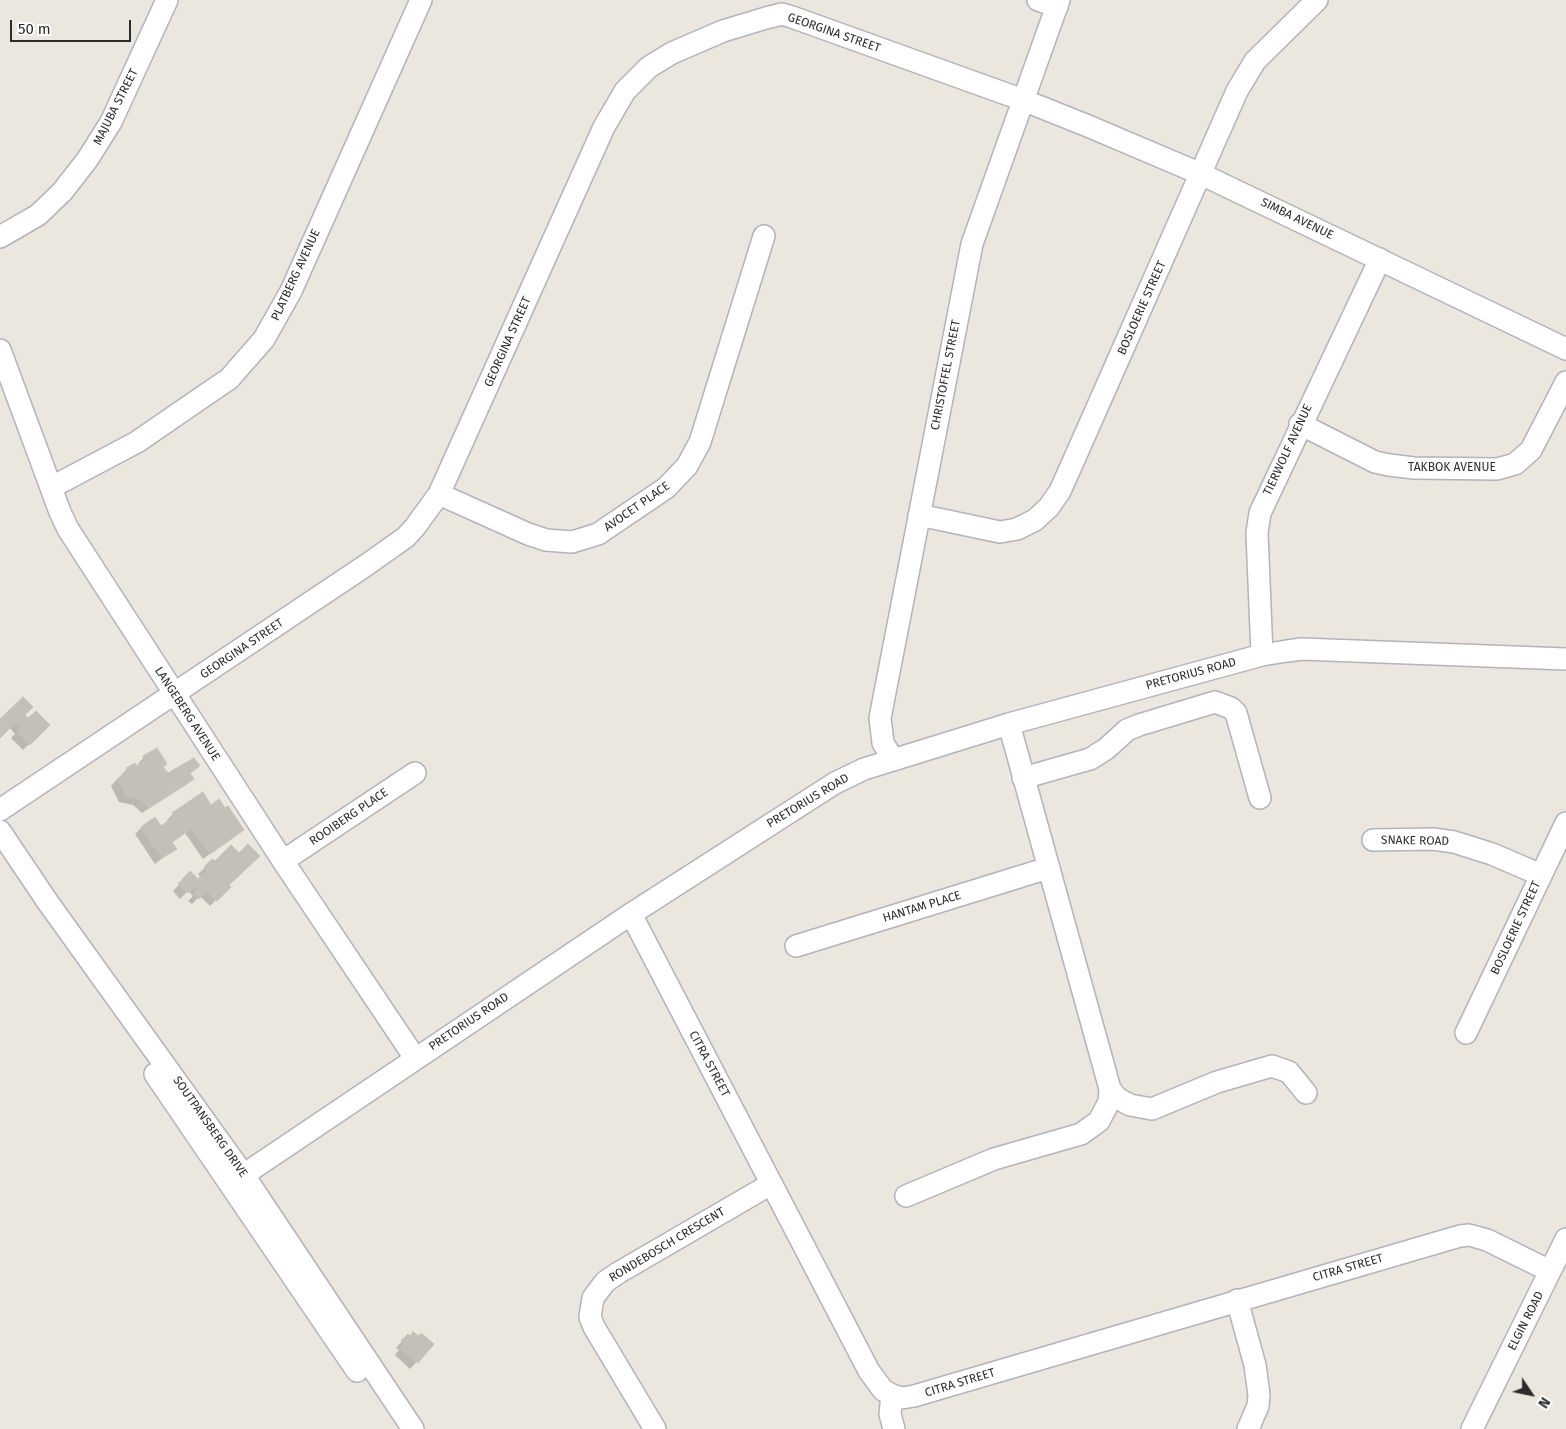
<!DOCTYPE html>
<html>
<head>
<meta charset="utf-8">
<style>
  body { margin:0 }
  #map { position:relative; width:1566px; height:1429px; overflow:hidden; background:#ebe6de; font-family:"Fira Sans",sans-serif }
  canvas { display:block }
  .north { position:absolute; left:1506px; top:1369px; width:50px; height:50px; -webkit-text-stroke:4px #fff; paint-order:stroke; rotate:124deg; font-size:14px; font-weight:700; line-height:20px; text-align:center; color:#2b2b2b }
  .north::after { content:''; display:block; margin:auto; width:18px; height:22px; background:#2b2b2b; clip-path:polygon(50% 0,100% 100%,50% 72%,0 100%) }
  .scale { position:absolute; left:10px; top:20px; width:121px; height:22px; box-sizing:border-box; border:2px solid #2b2b2b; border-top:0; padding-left:6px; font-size:15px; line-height:18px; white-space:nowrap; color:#2b2b2b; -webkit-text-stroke:4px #fff; paint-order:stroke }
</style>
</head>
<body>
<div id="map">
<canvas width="1566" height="1429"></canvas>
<div class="north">N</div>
<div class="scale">50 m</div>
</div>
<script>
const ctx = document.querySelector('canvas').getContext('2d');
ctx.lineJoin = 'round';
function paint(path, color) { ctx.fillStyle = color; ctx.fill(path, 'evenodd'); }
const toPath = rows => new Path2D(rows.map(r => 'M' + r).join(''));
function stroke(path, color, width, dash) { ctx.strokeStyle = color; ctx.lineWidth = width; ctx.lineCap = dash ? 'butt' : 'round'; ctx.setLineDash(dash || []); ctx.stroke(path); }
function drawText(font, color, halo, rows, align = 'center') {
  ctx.font = font + ' "Fira Sans",sans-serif'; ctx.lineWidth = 4; ctx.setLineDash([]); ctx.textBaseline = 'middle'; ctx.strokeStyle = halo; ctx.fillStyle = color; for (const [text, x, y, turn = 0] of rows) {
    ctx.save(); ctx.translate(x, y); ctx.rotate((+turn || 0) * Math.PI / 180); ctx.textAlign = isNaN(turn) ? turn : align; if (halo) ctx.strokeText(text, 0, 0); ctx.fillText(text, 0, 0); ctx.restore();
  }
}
const shadow = toPath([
  [23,715,28,720,49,725,23,750,11,738,15,734,9,727,0,736,0,721],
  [144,757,162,767,167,775,198,766,189,774,192,779,186,785,142,813,133,805,119,802,111,786,127,769,134,765,136,768,139,766,138,764],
  [211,806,242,830,203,859,185,833,171,843,175,848,155,864,135,834,141,828,161,827,168,822,167,820,173,814],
  [212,861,229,887,210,906,200,896,192,904,188,901,193,896,188,891,180,899,173,891,190,873,198,880,201,877,198,874],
  [408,1335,432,1345,410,1369,395,1355,399,1350,396,1348]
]);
const building = toPath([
  [23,697,33,707,25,715,28,718,36,711,50,725,30,745,17,731,21,727,16,722,0,738,0,719,23,697],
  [157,748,167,764,163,767,168,773,194,758,200,766,190,773,194,779,149,807,140,799,125,796,124,789,117,779,128,771,126,768,135,763,137,766,145,759,143,756,157,748],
  [203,792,211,805,219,799,225,808,228,806,244,830,210,854,192,828,172,842,177,849,162,858,141,827,155,817,161,826,175,816,172,813,203,792],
  [248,844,260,856,229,885,231,887,217,901,207,891,199,899,194,894,199,888,196,885,188,893,178,884,190,871,198,879,203,873,204,875,208,871,204,867,212,859,215,861,231,845,239,853,248,844],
  [413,1332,419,1336,421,1333,434,1344,418,1363,400,1348,404,1343,401,1341,408,1334,410,1336,413,1332]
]);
const minor = toPath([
  [1038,0,1057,7],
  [0,237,38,215,62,192,87,160,111,122,167,0],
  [0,350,60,512,68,529,283,861,415,1058],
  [1300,424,1375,462,1389,465,1414,468,1497,469,1515,464,1531,450,1566,382],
  [52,487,137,442,217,387,229,379,264,339,291,291,421,0],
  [439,494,528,534,546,540,572,542,598,534,666,488,687,466,700,442,764,236],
  [919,515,1000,532,1017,529,1035,520,1049,507,1060,491,1073,462,1237,91,1255,61,1317,0],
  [1262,655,1257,533,1260,513,1380,259],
  [893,759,883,743,880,718,972,244,1059,0],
  [1023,778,1090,759,1106,749,1127,730,1139,725,1215,702,1231,708,1236,713,1260,798],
  [0,810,365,566,406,537,415,527,439,494,604,127,625,91,649,67,672,53,723,31,766,18,782,14,792,17,1023,100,1088,126,1201,174,1566,349],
  [0,831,47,901,243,1174,413,1429],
  [1373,840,1433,839,1454,842,1492,854,1541,875],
  [283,861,415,773],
  [631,914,869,1371,883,1390,892,1395,902,1398,914,1396,1460,1236,1469,1235,1487,1240,1550,1271],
  [796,946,1048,868],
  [1466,1033,1566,823],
  [155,1074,357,1371],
  [1110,1089,1117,1098,1130,1105,1152,1109,1217,1082,1272,1066,1289,1072,1306,1093],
  [230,1184,631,914,835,783,864,769,1009,724,1262,655,1287,651,1302,649,1566,659],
  [906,1196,994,1159,1081,1134,1099,1121,1109,1102,1110,1089,1009,724],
  [1237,1300,1255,1365,1259,1395,1258,1406,1248,1429],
  [892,1395,890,1414,894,1429],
  [655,1429,594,1327,590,1317,593,1298,605,1282,618,1273,771,1184],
  [1472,1429,1566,1239]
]);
const streetNames = [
  ["GEORGINA STREET",834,33,19],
  ["MAJUBA STREET",116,107,-63],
  ["SIMBA AVENUE",1297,219,26],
  ["PLATBERG AVENUE",296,275,-65],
  ["BOSLOERIE STREET",1142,308,-66],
  ["GEORGINA STREET",508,342,-66],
  ["CHRISTOFFEL STREET",946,375,-79],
  ["TIERWOLF AVENUE",1288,450,-65],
  ["TAKBOK AVENUE",1452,468],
  ["AVOCET PLACE",637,507,-35],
  ["GEORGINA STREET",242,649,-34],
  ["PRETORIUS ROAD",1191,674,-15],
  ["LANGEBERG AVENUE",187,714,57],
  ["PRETORIUS ROAD",808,801,-31],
  ["ROOIBERG PLACE",349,817,-34],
  ["SNAKE ROAD",1415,841,1],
  ["HANTAM PLACE",922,907,-17],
  ["BOSLOERIE STREET",1516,928,-65],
  ["PRETORIUS ROAD",469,1022,-34],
  ["CITRA STREET",709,1064,62],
  ["SOUTPANSBERG DRIVE",210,1127,55],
  ["RONDEBOSCH CRESCENT",667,1245,-31],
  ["CITRA STREET",1348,1268,-16],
  ["ELGIN ROAD",1526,1321,-63],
  ["CITRA STREET",960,1383,-17]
];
paint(shadow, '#0003');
paint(building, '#c4c0b9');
stroke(building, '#c6c2b8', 1);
stroke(minor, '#b1b3bd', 24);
stroke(minor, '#fff', 21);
drawText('12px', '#2b2b2b', '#fff', streetNames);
</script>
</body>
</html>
